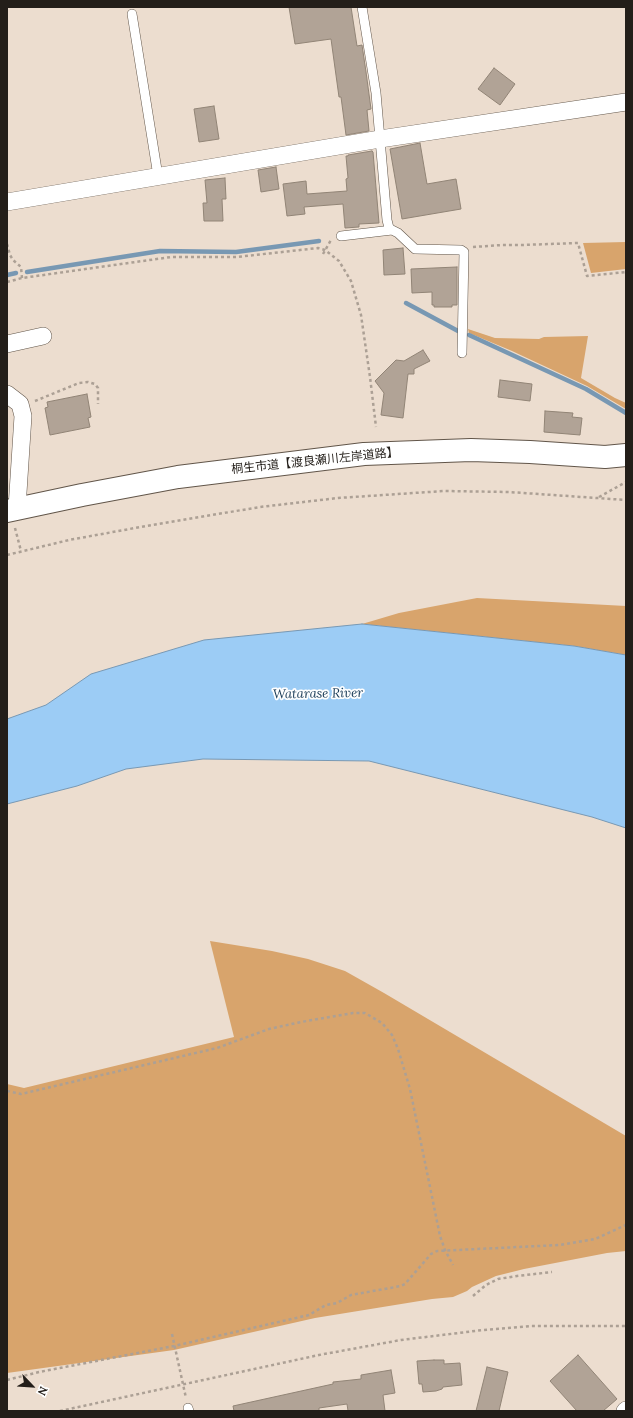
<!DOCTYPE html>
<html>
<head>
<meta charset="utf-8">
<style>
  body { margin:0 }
  #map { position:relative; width:633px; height:1418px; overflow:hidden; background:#ecddcf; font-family:Lora,serif }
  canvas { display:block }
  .frame { position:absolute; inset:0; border:8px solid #231e19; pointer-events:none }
  .north { position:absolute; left:12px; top:1366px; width:40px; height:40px; -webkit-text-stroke:3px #fff; paint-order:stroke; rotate:115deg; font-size:11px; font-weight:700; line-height:16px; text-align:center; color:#231e19 }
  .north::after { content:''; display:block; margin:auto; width:14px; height:18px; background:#231e19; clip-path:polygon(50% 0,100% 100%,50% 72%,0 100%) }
</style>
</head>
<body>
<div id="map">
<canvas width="633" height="1418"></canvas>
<div class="frame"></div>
<div class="north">N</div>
</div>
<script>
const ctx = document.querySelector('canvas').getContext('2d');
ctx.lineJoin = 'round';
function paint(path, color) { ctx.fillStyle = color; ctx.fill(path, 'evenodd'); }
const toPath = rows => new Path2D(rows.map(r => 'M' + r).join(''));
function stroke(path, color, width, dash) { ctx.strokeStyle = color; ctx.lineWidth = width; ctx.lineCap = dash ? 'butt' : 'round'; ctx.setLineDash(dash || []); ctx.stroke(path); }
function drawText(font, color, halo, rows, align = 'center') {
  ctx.font = font + ' Lora,"Noto Sans JP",serif'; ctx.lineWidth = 3.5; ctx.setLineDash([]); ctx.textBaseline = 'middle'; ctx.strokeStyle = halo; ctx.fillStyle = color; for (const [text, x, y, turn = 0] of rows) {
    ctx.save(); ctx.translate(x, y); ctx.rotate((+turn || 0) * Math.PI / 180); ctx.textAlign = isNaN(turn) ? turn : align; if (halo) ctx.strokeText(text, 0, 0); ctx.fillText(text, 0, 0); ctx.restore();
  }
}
const green = toPath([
  [626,242,626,269,591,273,583,243],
  [468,329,495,338,539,339,544,337,588,336,581,378,615,398,626,403,626,409,587,386,512,351,469,333],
  [477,598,626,606,626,655,574,646,362,624,399,613],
  [210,941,272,951,308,959,345,971,384,993,626,1136,626,1251,607,1253,524,1269,496,1276,472,1287,467,1291,453,1297,432,1299,315,1318,174,1350,7,1373,7,1084,24,1088,234,1037]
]);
const water = toPath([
  [362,624,574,646,626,655,626,828,592,817,369,761,203,759,126,769,77,786,7,804,7,719,46,705,91,674,204,640,362,624]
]);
const stream = toPath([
  [27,272,160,251,236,252,319,241],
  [7,275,16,273],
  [406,303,458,331],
  [469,335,586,389,626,413]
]);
const building = toPath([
  [289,7,351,7,357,46,362,45,366,72,371,109,367,110,369,131,346,135,341,97,339,97,331,39,295,44,289,7],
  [494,68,515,84,500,105,478,89,494,68],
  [214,106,219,139,199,142,194,109,214,106],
  [420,143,427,184,456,179,461,209,402,219,390,149,420,143],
  [372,151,373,152,379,223,359,224,359,227,345,228,343,204,304,207,305,214,287,216,283,184,306,181,307,194,347,191,346,179,348,178,346,156,348,156,348,155,372,151],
  [276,167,279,189,261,192,258,170,276,167],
  [225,178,226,199,222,199,223,221,204,221,203,203,207,203,205,180,225,178],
  [403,248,405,274,384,275,383,250,403,248],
  [457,267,457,305,452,305,452,307,434,307,434,305,432,305,432,292,412,293,411,269,457,267],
  [423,350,430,361,414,369,414,374,408,374,403,418,381,415,384,393,375,381,396,360,404,361,423,350],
  [500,380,532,384,530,401,498,397,500,380],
  [87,394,91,417,88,418,90,427,50,435,45,408,48,407,47,402,87,394],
  [545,411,573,413,572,417,582,418,580,435,544,432,545,411],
  [578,1355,617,1399,603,1411,577,1411,550,1381,578,1355],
  [434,1360,444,1360,444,1364,460,1363,462,1385,443,1387,442,1389,436,1391,423,1392,422,1384,419,1384,417,1361,434,1360],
  [487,1367,508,1372,499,1411,476,1411,487,1367],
  [391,1370,395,1393,383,1395,385,1411,348,1411,347,1404,319,1408,319,1411,234,1411,233,1406,333,1384,333,1382,361,1379,361,1375,391,1370]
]);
const path = toPath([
  [7,244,10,255,13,260,21,267,22,278],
  [473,247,502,245,522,245,578,243,587,276,626,272],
  [323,254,331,240],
  [7,282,22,278,171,257,237,257,318,248,325,250,339,261,351,281,361,315,370,377,376,427],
  [35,401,79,383,88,382,95,384,98,388,98,404],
  [599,497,626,482],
  [15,528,21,551],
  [7,555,69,540,146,526,260,507,338,498,444,491,509,492,626,500],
  [7,1091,21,1094,217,1048,269,1029,301,1022,353,1013,365,1013,382,1023,392,1035,398,1049,410,1089,440,1236,445,1250,453,1265],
  [473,1296,486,1285,498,1279,517,1276,552,1272],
  [172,1334,186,1398],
  [7,1380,39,1372,174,1346,309,1315,326,1305,337,1303,351,1295,401,1286,405,1284,431,1254,437,1251,559,1245,595,1239,626,1225],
  [60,1411,319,1355,401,1340,483,1330,531,1326,626,1326]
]);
const service = toPath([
  [362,7,376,93,387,220,389,228,392,230,398,233,415,249,461,250,464,252,462,353],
  [132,14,158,176],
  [341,236,392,230],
  [188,1408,189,1411]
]);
const minor = toPath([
  [7,202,380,139,626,102],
  [7,344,43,336],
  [7,394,20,404,23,416,17,508],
  [625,1411,626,1410]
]);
const tertiary = toPath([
  [7,511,82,495,178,477,364,454,471,450,530,452,605,457,626,455]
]);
const streetNames = [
  ["桐生市道【渡良瀬川左岸道路】",315,461,-6]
];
const waterNames = [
  ["Watarase River",318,694,-1]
];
paint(green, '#d8a46c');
paint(water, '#9cccf5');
stroke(water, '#7898b3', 1);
stroke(stream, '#7898b3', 4.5);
paint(building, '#b1a396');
stroke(building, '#918476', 1);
stroke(service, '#615549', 10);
stroke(minor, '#615549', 18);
stroke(tertiary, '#615549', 24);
stroke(path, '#aca095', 2.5, [3, 3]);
stroke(service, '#fff', 9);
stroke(minor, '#fff', 17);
stroke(tertiary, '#fff', 22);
drawText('12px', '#231e19', '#fff', streetNames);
drawText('italic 13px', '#173955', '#fff', waterNames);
</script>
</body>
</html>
